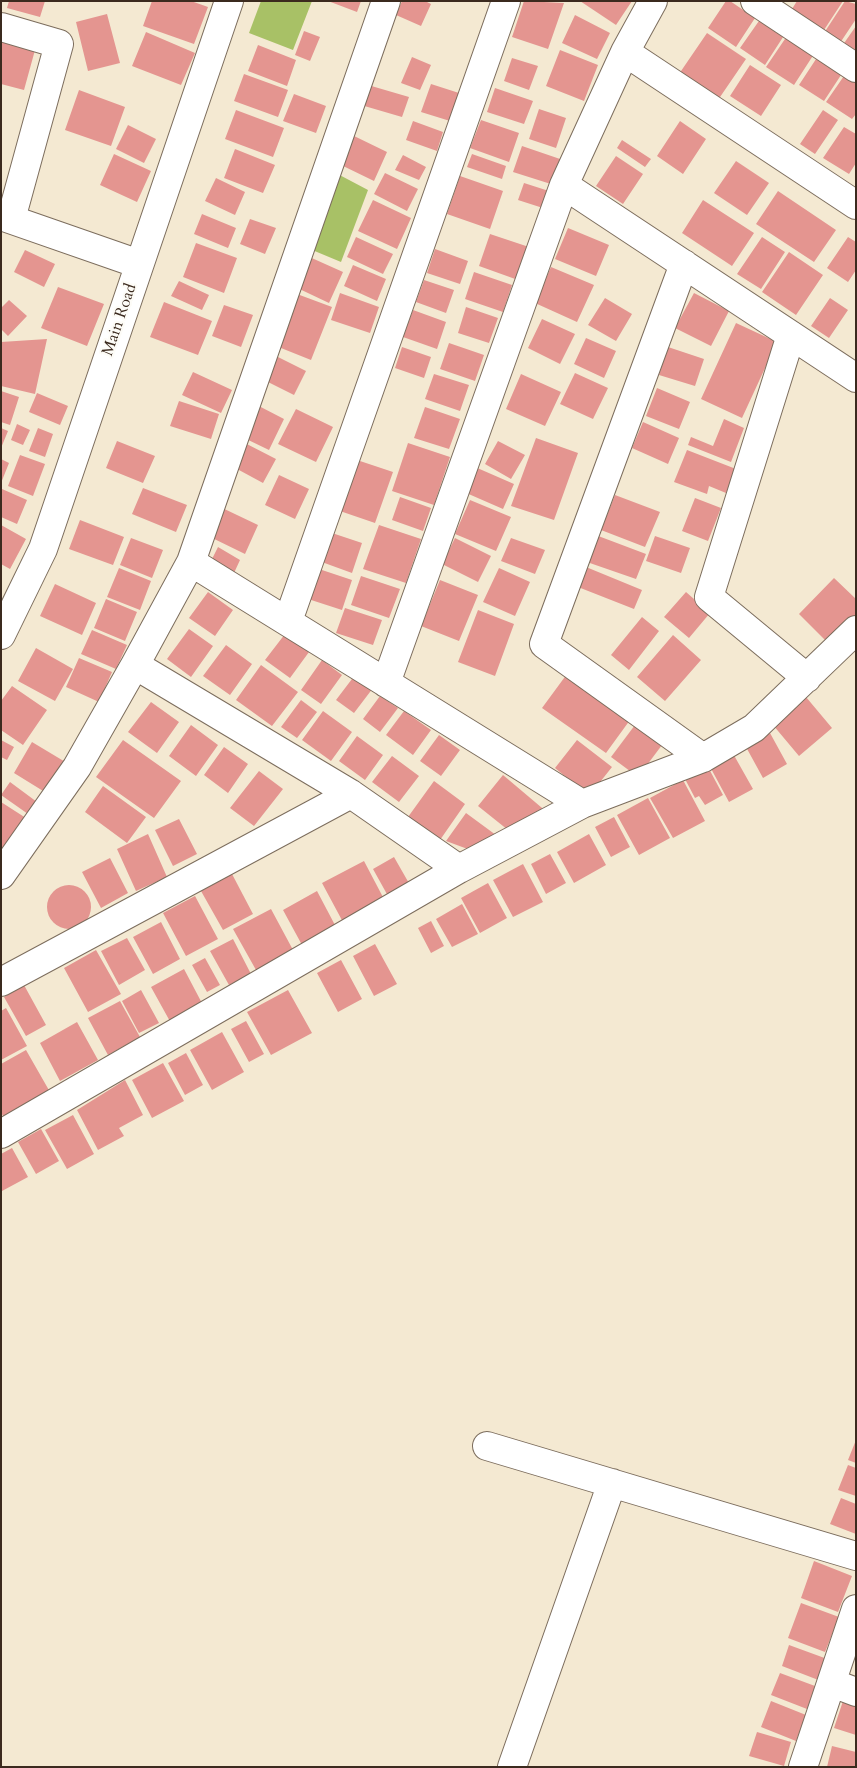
<!DOCTYPE html>
<html>
<head>
<meta charset="utf-8">
<style>
  body { margin:0 }
  #map { position:relative; width:857px; height:1768px; overflow:hidden; background:#f4e9d2; font-family:Cardo,serif }
  canvas { display:block }
  .frame { position:absolute; inset:0; border:2px solid #3b2a1e; pointer-events:none }
</style>
</head>
<body>
<div id="map">
<canvas width="857" height="1768"></canvas>
<div class="frame"></div>
</div>
<script>
const ctx = document.querySelector('canvas').getContext('2d');
ctx.lineJoin = 'round';
function paint(path, color) { ctx.fillStyle = color; ctx.fill(path, 'evenodd'); }
const toPath = rows => new Path2D(rows.map(r => 'M' + r).join(''));
function stroke(path, color, width, dash) { ctx.strokeStyle = color; ctx.lineWidth = width; ctx.lineCap = dash ? 'butt' : 'round'; ctx.setLineDash(dash || []); ctx.stroke(path); }
function drawText(font, color, halo, rows, align = 'center') {
  ctx.font = font + ' Cardo,serif'; ctx.lineWidth = 4.5; ctx.setLineDash([]); ctx.textBaseline = 'middle'; ctx.strokeStyle = halo; ctx.fillStyle = color; for (const [text, x, y, turn = 0] of rows) {
    ctx.save(); ctx.translate(x, y); ctx.rotate((+turn || 0) * Math.PI / 180); ctx.textAlign = isNaN(turn) ? turn : align; if (halo) ctx.strokeText(text, 0, 0); ctx.fillText(text, 0, 0); ctx.restore();
  }
}
const green = toPath([
  [261,1,312,1,293,50,249,33],
  [332,171,368,190,341,262,305,247]
]);
const building = toPath([
  [9,1,45,1,40,17,7,8],
  [152,1,191,1,208,7,194,44,143,26],
  [328,1,361,1,357,12],
  [402,1,425,1,431,4,421,26,396,15],
  [524,1,564,3,548,49,512,37],
  [580,1,632,1,616,25],
  [726,1,730,1,755,18,736,47,708,28],
  [797,1,843,1,824,30,792,9],
  [845,1,856,4,856,19,840,43,824,33],
  [107,14,120,63,88,71,76,22],
  [575,15,610,33,597,59,562,43],
  [761,18,785,34,765,65,740,48],
  [856,26,856,59,840,49],
  [304,31,320,37,310,61,295,55],
  [146,32,195,53,181,85,132,66],
  [707,33,746,59,718,100,679,74],
  [787,36,814,54,794,85,766,67],
  [1,42,35,50,24,90,1,84],
  [258,45,296,60,287,86,248,71],
  [560,50,598,65,584,101,546,86],
  [818,56,843,72,824,101,799,85],
  [412,57,431,65,420,90,401,83],
  [512,58,538,66,529,90,504,81],
  [750,65,781,85,761,116,730,96],
  [846,73,856,80,856,114,852,119,826,102],
  [244,74,288,90,278,117,234,101],
  [431,84,459,93,450,121,421,112],
  [368,85,409,97,402,117,361,105],
  [495,88,533,101,524,124,487,112],
  [79,90,125,107,111,146,65,130],
  [294,94,326,106,316,133,283,121],
  [539,109,566,118,556,148,529,139],
  [236,110,284,128,273,157,225,139],
  [823,110,838,120,815,154,800,144],
  [481,120,519,133,509,162,470,148],
  [413,121,443,132,437,151,406,140],
  [680,121,706,139,683,174,657,156],
  [128,125,156,139,144,163,116,149],
  [844,127,856,134,856,163,849,174,823,158],
  [352,135,387,152,374,181,339,164],
  [622,140,651,159,645,167,617,148],
  [522,146,563,160,554,185,513,172],
  [235,149,275,165,263,193,224,178],
  [114,154,151,171,137,202,100,185],
  [472,154,506,166,502,179,467,167],
  [403,155,426,167,419,180,395,170],
  [616,156,643,174,623,204,596,186],
  [736,161,769,183,747,215,714,193],
  [385,173,418,189,407,211,374,194],
  [460,176,503,191,490,229,447,214],
  [216,178,245,192,235,215,205,201],
  [524,183,552,192,546,209,518,200],
  [778,191,836,230,814,262,756,224],
  [373,200,411,218,397,249,358,231],
  [703,200,754,233,732,266,682,233],
  [202,214,236,228,228,248,194,234],
  [250,219,276,228,265,254,240,244],
  [568,228,609,245,596,276,555,259],
  [490,234,529,247,518,280,479,266],
  [356,237,393,254,383,274,347,257],
  [762,237,785,252,761,289,737,274],
  [848,237,856,242,856,270,848,282,827,268],
  [196,243,237,258,224,293,183,277],
  [435,249,468,261,460,284,427,273],
  [25,250,55,264,44,287,14,272],
  [789,252,823,275,796,315,762,292],
  [305,255,343,272,329,303,291,285],
  [353,265,386,279,377,301,344,286],
  [551,267,594,285,577,322,535,303],
  [474,272,512,285,503,312,465,299],
  [424,280,454,290,446,313,416,302],
  [179,281,209,295,202,310,171,296],
  [58,287,104,304,87,346,41,328],
  [340,293,379,307,370,333,331,320],
  [694,293,729,311,711,346,675,328],
  [297,294,332,307,311,360,276,346],
  [605,298,632,314,616,341,588,325],
  [830,298,848,310,829,338,811,326],
  [9,300,27,316,8,336,1,329,1,308],
  [164,302,212,321,198,355,150,337],
  [224,305,253,315,241,347,212,336],
  [466,307,498,318,489,343,458,333],
  [413,310,446,322,437,349,403,337],
  [542,319,575,334,560,364,528,348],
  [736,323,777,342,742,418,701,399],
  [586,338,616,351,604,378,574,364],
  [47,339,35,394,1,386,1,342],
  [449,343,484,355,475,381,440,369],
  [402,347,431,357,424,378,395,368],
  [668,347,704,359,695,386,659,375],
  [276,356,306,371,294,395,264,380],
  [193,372,232,390,221,413,182,395],
  [575,373,608,388,593,419,560,404],
  [434,374,469,385,460,411,425,399],
  [521,374,561,392,545,426,506,409],
  [657,388,690,402,679,429,646,416],
  [1,391,19,397,10,425,1,422],
  [37,393,68,406,60,425,29,412],
  [179,401,219,414,211,439,170,426],
  [255,404,284,419,269,450,240,436],
  [425,407,460,419,449,449,414,438],
  [296,409,333,427,316,462,278,444],
  [724,419,744,428,731,462,688,445,691,437,713,446],
  [643,422,679,438,668,464,632,448],
  [17,424,30,430,23,445,11,440],
  [1,428,8,431,1,448],
  [38,428,53,434,45,457,29,451],
  [536,438,578,453,554,520,511,506],
  [239,440,276,459,263,483,226,463],
  [117,441,155,456,143,483,106,468],
  [498,441,525,455,511,479,485,464],
  [408,443,450,457,434,505,392,491],
  [687,450,736,469,726,493,709,486,707,494,674,482],
  [20,455,45,464,33,496,8,486],
  [1,459,9,463,1,483],
  [354,459,393,472,375,523,337,510],
  [475,467,514,484,503,509,464,492],
  [279,475,309,489,295,519,265,505],
  [143,488,187,505,176,532,132,514],
  [2,489,27,500,17,524,1,517],
  [615,495,660,512,645,547,601,530],
  [400,497,431,508,423,531,392,520],
  [695,498,721,508,708,541,682,531],
  [470,500,511,517,496,551,455,534],
  [216,505,258,525,245,554,202,533],
  [80,520,124,537,113,565,69,549],
  [1,525,26,539,10,569,1,564],
  [379,525,421,539,406,583,363,569],
  [329,532,362,543,352,573,319,561],
  [593,534,646,554,636,579,584,561],
  [655,536,690,548,681,573,646,561],
  [131,538,163,550,152,578,120,565],
  [455,538,491,556,478,582,442,564],
  [511,538,545,550,535,574,501,561],
  [218,547,240,560,234,573,211,561],
  [586,567,642,590,634,609,578,587],
  [119,568,151,581,140,610,107,597],
  [316,568,352,580,342,610,305,598],
  [499,568,530,582,515,616,483,602],
  [361,576,400,589,389,618,351,605],
  [834,578,856,599,856,619,830,645,799,614],
  [440,580,478,595,459,641,421,626],
  [55,584,96,603,82,635,40,616],
  [208,592,233,610,215,636,189,618],
  [686,592,710,613,689,638,664,617],
  [106,599,137,612,125,641,94,628],
  [345,608,382,620,373,645,336,633],
  [478,610,514,624,495,676,458,662],
  [642,617,659,631,629,670,611,655],
  [189,629,213,646,191,677,167,659],
  [92,630,127,645,116,669,81,654],
  [285,634,309,652,290,678,265,660],
  [673,635,701,660,665,701,637,677],
  [226,645,252,664,230,695,203,676],
  [36,648,73,669,55,701,18,681],
  [79,658,112,672,99,702,66,687],
  [322,660,342,675,321,704,301,690],
  [261,665,298,692,272,726,236,700],
  [567,674,630,720,606,753,542,708],
  [355,675,373,688,354,713,336,700],
  [12,686,47,710,23,745,1,730,1,701],
  [380,696,398,708,380,732,363,719],
  [806,697,832,728,799,756,773,725],
  [301,700,317,712,297,738,281,727],
  [151,702,179,722,157,753,128,732],
  [323,711,352,732,331,761,302,740],
  [404,711,431,730,413,755,386,735],
  [191,725,218,745,196,776,169,756],
  [635,725,662,745,638,777,611,757],
  [770,733,787,764,763,778,746,747],
  [439,735,460,750,441,776,420,761],
  [357,736,383,755,365,780,339,761],
  [1,740,14,747,7,760,1,757],
  [123,740,181,781,154,818,96,777],
  [577,740,612,767,589,796,555,768],
  [32,742,67,763,48,794,14,773],
  [224,747,248,764,228,793,204,775],
  [731,750,753,789,729,802,708,763],
  [392,756,419,776,399,802,372,782],
  [708,767,723,795,705,805,699,796,695,798,685,779],
  [259,771,283,789,254,826,230,808],
  [503,775,548,813,513,834,478,806],
  [683,780,705,821,673,838,650,798],
  [434,781,465,804,440,840,408,817],
  [10,782,37,802,28,814,1,795],
  [103,786,146,817,127,843,85,812],
  [648,798,670,838,639,855,617,815],
  [1,802,29,820,9,852,1,847],
  [466,813,500,838,473,851,446,841],
  [614,817,630,847,611,857,595,827],
  [179,819,197,854,173,866,155,830],
  [148,834,167,877,136,891,117,849],
  [589,834,606,865,574,883,557,852],
  [550,854,566,883,546,894,531,864],
  [394,857,410,885,388,896,373,869],
  [110,858,128,893,101,908,82,872],
  [364,861,385,901,344,924,322,883],
  [523,864,543,902,513,917,493,880],
  [232,874,253,914,223,930,201,891],
  [488,883,507,918,480,933,461,898],
  '47 907a22 22 0 1 1 44 0a22 22 0 1 1-44 0Z',
  [317,891,336,927,302,945,283,910],
  [195,896,218,939,186,956,163,913],
  [462,904,478,934,452,947,436,919],
  [271,909,293,950,256,970,233,929],
  [431,921,444,946,431,953,418,928],
  [161,922,180,959,153,974,133,937],
  [127,938,145,970,119,985,101,951],
  [233,939,251,974,229,985,210,951],
  [375,944,397,984,374,996,353,956],
  [96,950,121,994,88,1012,64,968],
  [205,958,220,985,207,992,192,965],
  [341,960,362,999,338,1012,317,973],
  [184,969,204,1007,172,1025,151,987],
  [24,985,46,1025,26,1036,4,997],
  [141,990,159,1023,139,1033,122,1001],
  [288,990,312,1033,271,1055,247,1012],
  [120,1001,140,1037,108,1055,88,1018],
  [6,1008,27,1046,1,1060,1,1011],
  [246,1021,264,1054,249,1062,231,1029],
  [77,1022,98,1060,60,1081,40,1043],
  [222,1032,244,1072,212,1090,190,1050],
  [26,1050,50,1092,4,1117,1,1113,1,1064],
  [186,1053,203,1085,185,1095,168,1063],
  [163,1063,184,1101,152,1118,132,1080],
  [125,1080,143,1115,119,1128,124,1136,98,1150,77,1110],
  [73,1115,94,1154,67,1169,45,1130],
  [41,1129,59,1161,36,1174,18,1142],
  [12,1148,28,1177,2,1191,1,1154],
  [856,1440,856,1463,848,1460],
  [848,1465,856,1468,856,1496,838,1490],
  [841,1498,856,1504,856,1534,830,1524],
  [814,1561,852,1576,838,1612,801,1598],
  [801,1603,839,1617,825,1652,788,1638],
  [789,1645,830,1660,821,1681,782,1666],
  [780,1673,815,1686,807,1709,771,1695],
  [771,1701,806,1715,796,1741,761,1727],
  [843,1701,856,1705,856,1735,834,1728],
  [757,1732,791,1742,784,1766,749,1756],
  [832,1746,856,1752,856,1767,827,1767]
]);
const minor = toPath([
  [755,1,856,68],
  [1,27,59,44,11,219],
  [625,52,856,205],
  [564,185,856,378],
  [1,216,139,264],
  [684,264,544,644,703,758],
  [791,335,709,597,807,678],
  [191,562,582,804],
  [288,621,506,1],
  [1,635,43,549,229,1],
  [135,665,351,794,459,869],
  [386,683,564,185,625,52,653,1],
  [1,875,77,767,135,665,191,562,386,1],
  [1,982,351,794],
  [1,1134,459,869,582,804,703,758,754,728,856,630],
  [487,1446,856,1556],
  [832,1683,856,1692],
  [512,1767,612,1483],
  [803,1767,856,1609]
]);
const streetNames = [
  ["Main Road",120,320,-71]
];
paint(green, '#a8c166');
paint(building, '#e49590');
stroke(minor, '#7c6d5d', 30);
stroke(minor, '#fff', 28);
drawText('16px', '#3b2a1e', '#fdfcf7', streetNames);
</script>
</body>
</html>
